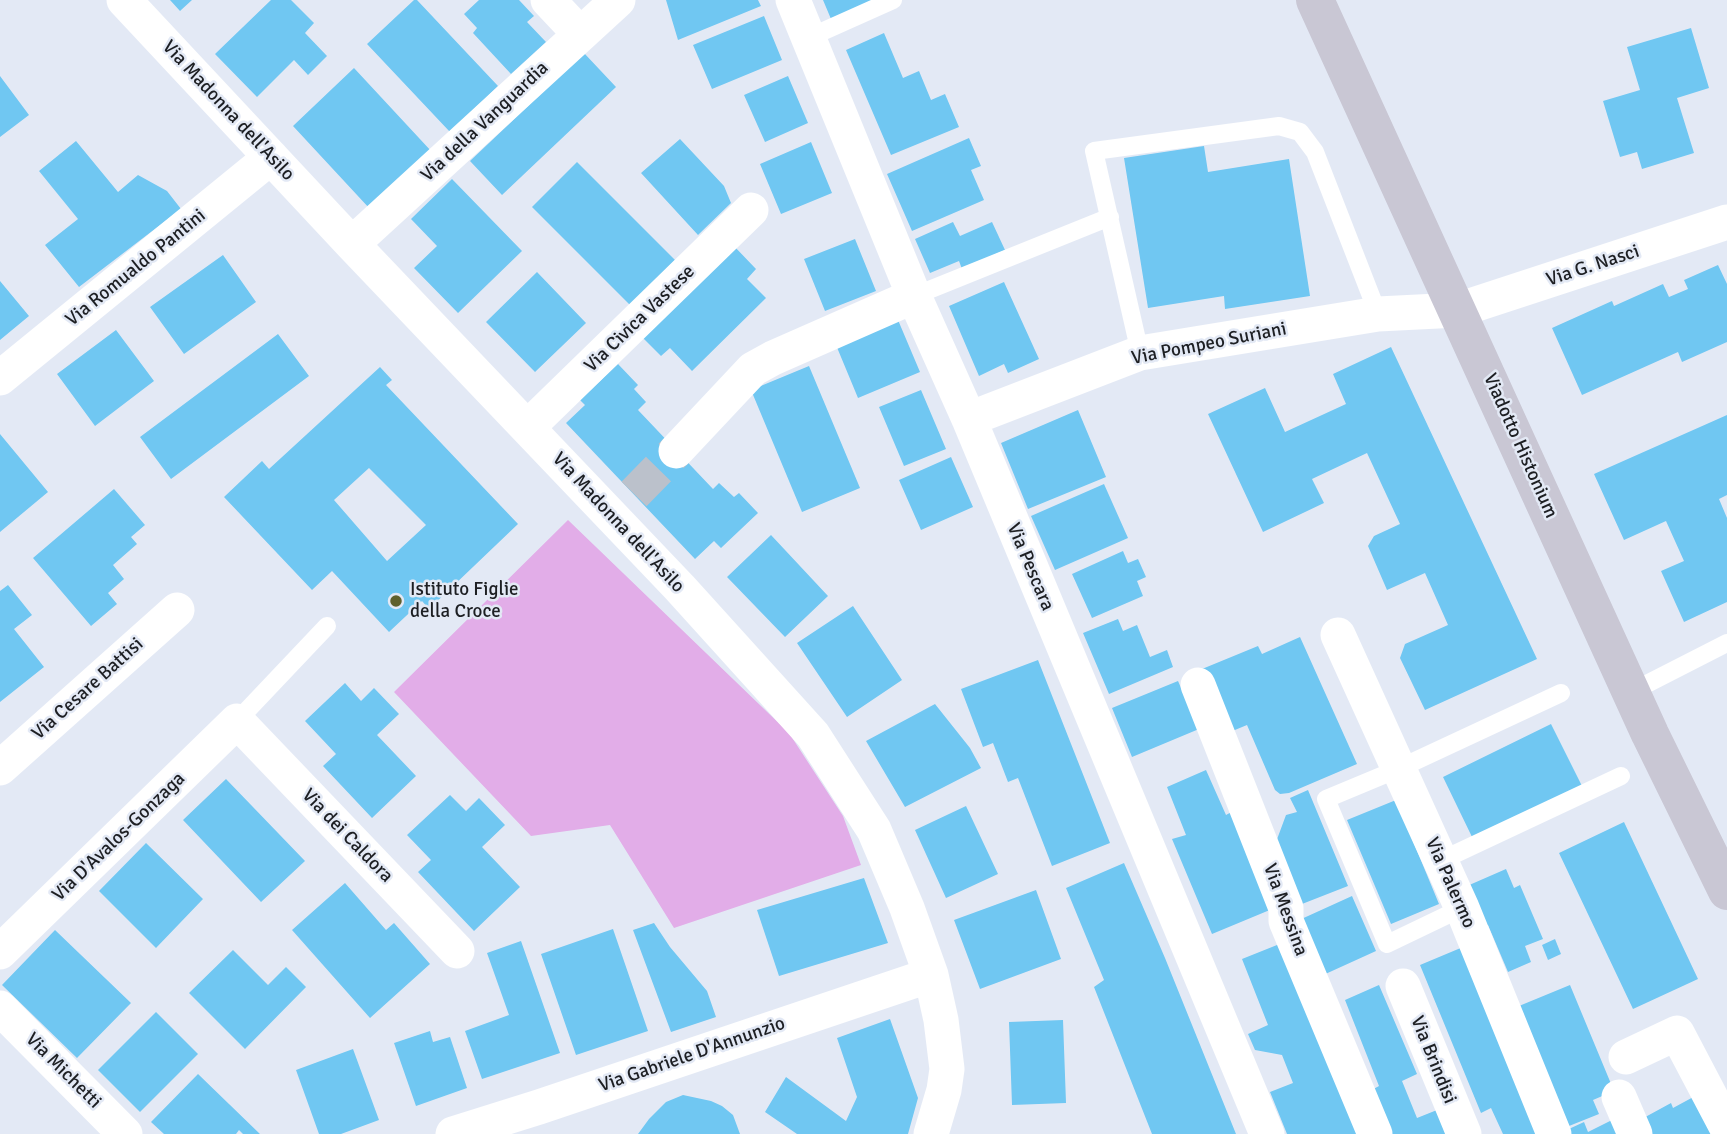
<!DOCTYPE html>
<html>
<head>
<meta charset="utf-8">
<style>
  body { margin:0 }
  canvas { display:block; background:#e3e9f5 }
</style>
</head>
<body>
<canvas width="1727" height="1134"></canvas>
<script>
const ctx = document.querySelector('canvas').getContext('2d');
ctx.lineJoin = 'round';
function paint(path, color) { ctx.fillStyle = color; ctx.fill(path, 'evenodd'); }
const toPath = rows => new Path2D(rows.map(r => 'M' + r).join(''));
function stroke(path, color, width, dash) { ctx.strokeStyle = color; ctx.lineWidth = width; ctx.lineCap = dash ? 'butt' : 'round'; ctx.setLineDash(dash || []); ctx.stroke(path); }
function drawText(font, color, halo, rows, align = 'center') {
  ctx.font = font + ' Signika,sans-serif'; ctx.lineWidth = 5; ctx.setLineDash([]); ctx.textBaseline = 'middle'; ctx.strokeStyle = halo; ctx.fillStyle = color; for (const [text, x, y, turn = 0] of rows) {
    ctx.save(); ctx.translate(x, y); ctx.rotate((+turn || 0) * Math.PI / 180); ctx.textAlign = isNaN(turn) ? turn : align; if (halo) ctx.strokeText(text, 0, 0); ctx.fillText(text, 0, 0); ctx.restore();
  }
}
const green = toPath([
  [568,520,789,733,843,816,861,865,674,928,610,825,531,836,394,692]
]);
const building = toPath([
  [170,0,192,0,180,11],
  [271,0,291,0,314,23,305,33,327,56,308,75,294,60,257,97,215,54],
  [414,0,417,0,498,86,450,132,367,44],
  [479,0,519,0,534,16,527,22,546,42,511,74,473,33,477,28,464,14],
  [666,0,758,0,761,6,678,40],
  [823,0,874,0,831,19],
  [764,16,782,60,712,89,693,45],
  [1691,28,1709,88,1677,98,1694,153,1642,169,1637,152,1620,157,1603,101,1640,90,1627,47],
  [884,33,903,78,919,71,931,100,945,94,959,127,891,155,846,50],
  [584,53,616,87,502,195,470,161],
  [354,68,432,152,370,209,293,126],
  [0,76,29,115,0,137],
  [788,76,808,123,765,142,744,95],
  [969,138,981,166,971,170,984,200,912,231,887,174],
  [680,139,724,186,731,203,698,235,641,173],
  [76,141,118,192,138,175,167,191,181,209,79,287,45,245,78,219,39,171],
  [811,142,832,193,781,214,760,164],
  [1204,146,1208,172,1289,159,1310,296,1225,309,1224,296,1148,308,1124,158],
  [577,162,675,260,630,305,532,207],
  [452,179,522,251,458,313,414,268,437,246,411,219],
  [953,222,960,236,992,222,1005,250,962,269,959,261,930,273,915,239],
  [855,239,876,291,825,311,804,259],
  [733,245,756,269,747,279,766,298,692,371,670,348,661,356,640,335],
  [223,255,256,302,184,354,150,307],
  [1718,265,1727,284,1727,342,1682,362,1678,352,1582,395,1552,328,1612,301,1614,306,1663,284,1669,297,1688,289,1684,280],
  [537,272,586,323,535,372,486,322],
  [0,281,29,316,0,340],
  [1004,282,1039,359,1008,373,1004,364,979,376,949,306],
  [898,320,920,372,858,398,836,345],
  [116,330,154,381,95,426,57,374],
  [278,334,309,376,171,479,140,437],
  [1391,347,1537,659,1425,710,1400,658,1405,644,1448,625,1425,573,1387,590,1368,546,1374,536,1400,524,1367,453,1312,479,1324,503,1263,532,1208,414,1265,388,1285,432,1346,404,1333,374],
  [618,364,638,385,634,389,646,402,638,410,713,489,719,483,734,497,739,493,758,513,721,548,714,541,695,559,566,423,585,405,580,400],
  [809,366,860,488,802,512,751,390],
  [380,367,392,380,386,385,518,524,429,609,422,601,389,632,332,571,312,590,224,497,262,461,269,469],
  [369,468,426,525,387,561,334,500],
  [921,390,946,449,904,466,879,407],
  [1078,410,1106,477,1028,509,1001,443],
  [1727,415,1727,495,1719,499,1727,518,1727,602,1684,622,1661,571,1684,561,1666,521,1624,540,1594,474],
  [0,434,48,492,0,532],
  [951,457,973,507,921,530,899,480],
  [1104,484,1128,538,1055,570,1031,516],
  [114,489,145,525,131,537,137,544,113,565,124,579,108,593,117,604,91,626,33,558],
  [771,535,828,596,785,637,727,577],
  [1123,551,1128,563,1138,559,1146,577,1137,581,1143,596,1092,618,1072,574],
  [8,585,32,615,14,629,44,667,0,702,0,591],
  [853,606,902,680,847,717,797,643],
  [1118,619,1123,631,1137,625,1150,657,1167,650,1173,667,1109,694,1083,633],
  [1300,637,1357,764,1289,793,1280,794,1275,790,1247,725,1230,732,1202,669,1258,646,1262,654],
  [1038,660,1110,843,1052,866,1018,778,1008,782,993,743,983,747,961,689],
  [1178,681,1199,729,1132,757,1112,708],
  [345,683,361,701,374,688,399,714,377,735,416,776,372,818,323,766,336,754,305,721],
  [935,704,970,748,981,768,905,807,866,741],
  [1551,724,1582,786,1473,839,1443,777],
  [1206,770,1226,815,1237,809,1277,907,1212,934,1172,839,1186,835,1167,787],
  [226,779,305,861,261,902,183,820],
  [1308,790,1348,886,1302,904,1276,842,1286,815,1297,812,1290,798],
  [450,795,466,811,479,798,505,825,482,847,520,887,474,931,418,872,431,860,407,835],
  [1396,800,1439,904,1391,924,1347,820],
  [966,806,998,874,946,898,915,830],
  [1624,822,1698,979,1633,1009,1559,853],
  [146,843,203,899,156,948,99,891],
  [1124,863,1165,958,1236,1134,1152,1134,1094,987,1104,980,1066,888],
  [1506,869,1514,888,1520,885,1543,939,1525,946,1531,962,1508,972,1488,925,1484,926,1467,886],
  [864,878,888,943,779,976,757,910],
  [345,883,386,930,394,923,430,964,370,1018,292,930],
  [1036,890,1061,959,980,989,954,920],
  [1352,896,1376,951,1321,976,1297,921],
  [654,923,670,947,707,991,716,1017,671,1032,633,930],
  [613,929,648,1031,576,1055,541,954],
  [55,930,131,1003,77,1058,2,985],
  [1555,939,1561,954,1548,960,1542,945],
  [521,941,560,1053,482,1079,465,1031,509,1015,487,953],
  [1282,943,1362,1134,1287,1134,1270,1092,1293,1083,1282,1055,1255,1050,1248,1034,1268,1025,1242,959],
  [1463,947,1540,1134,1503,1134,1491,1108,1481,1113,1420,965],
  [233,950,268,985,286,967,306,987,245,1049,189,993],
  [1379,985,1417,1074,1402,1081,1417,1118,1442,1108,1453,1134,1386,1134,1368,1092,1379,1086,1345,1000],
  [1570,985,1614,1091,1593,1100,1599,1114,1569,1126,1519,1006],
  [156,1012,198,1054,140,1112,98,1070],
  [890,1019,918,1098,908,1134,797,1134,765,1112,786,1077,846,1121,857,1097,837,1038],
  [1063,1020,1066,1103,1012,1105,1009,1022],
  [430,1031,433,1042,450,1037,467,1088,416,1106,394,1043],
  [353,1049,379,1120,341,1134,319,1134,296,1070],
  [198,1074,260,1134,243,1134,239,1130,236,1134,164,1134,151,1122],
  [683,1095,711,1101,722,1106,733,1115,740,1134,638,1134,649,1119,666,1102],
  [1697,1095,1718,1134,1645,1134,1638,1121,1671,1103,1673,1108],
  [1618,1117,1626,1134,1558,1134,1584,1122,1588,1132]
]);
const minorTunnel = toPath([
  [634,494,676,451]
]);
const service = toPath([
  [808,38,893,0],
  [914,296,1110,217],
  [1140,353,1094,151,1279,126,1300,132,1315,152,1378,314],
  [1631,692,1727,643],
  [237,721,327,626],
  [1440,861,1621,776],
  [1462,908,1387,944,1326,799,1398,769,1561,693]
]);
const minor = toPath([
  [124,0,352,244,680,588,813,735,874,830,907,908,931,975,941,1020,947,1069,944,1090,931,1134],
  [548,0,580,34],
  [793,0,914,296,969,419,1267,1134],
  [352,244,618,0],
  [0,378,271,157],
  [969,419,1140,353,1378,314,1458,310,1727,222],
  [528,427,751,210],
  [676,451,753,369,773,358,914,296],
  [1338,635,1462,908,1554,1134],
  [1198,685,1286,908,1286,921,1375,1134],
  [0,768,177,610],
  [0,952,237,721,457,951],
  [1403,986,1464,1134],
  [0,1008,125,1134],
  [1626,1057,1677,1033,1727,1128],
  [1619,1097,1635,1134],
  [453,1134,539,1107,931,975]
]);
const secondary = toPath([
  [1315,0,1650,734,1727,891]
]);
const markers = [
  [396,601,7,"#5f602d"]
];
const streetNames = [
  ["Via Madonna dell'Asilo",228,111,47],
  ["Via della Vanguardia",485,122,-43],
  ["Via G. Nasci",1593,266,-18],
  ["Via Romualdo Pantini",136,268,-39],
  ["Via Civica Vastese",640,319,-44],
  ["Via Pompeo Suriani",1209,344,-11],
  ["Viadotto Histonium",1520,446,66],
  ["Via Madonna dell'Asilo",618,523,47],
  ["Via Pescara",1030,567,67],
  ["Via Cesare Battisi",88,689,-42],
  ["Via dei Caldora",347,836,46],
  ["Via D'Avalos-Gonzaga",119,837,-44],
  ["Via Palermo",1450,883,66],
  ["Via Messina",1285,910,70],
  ["Via Gabriele D'Annunzio",692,1055,-19],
  ["Via Brindisi",1433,1060,68],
  ["Via Michetti",63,1071,45]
];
const poiNames = [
  ["Istituto Figlie",410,590],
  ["della Croce",410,612]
];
paint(green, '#e2ade8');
paint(building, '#70c7f2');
stroke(minorTunnel, '#bbc1cb', 35, [35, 18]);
stroke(service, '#fff', 18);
stroke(minor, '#fff', 35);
stroke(secondary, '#c9c7d4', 38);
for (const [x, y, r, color] of markers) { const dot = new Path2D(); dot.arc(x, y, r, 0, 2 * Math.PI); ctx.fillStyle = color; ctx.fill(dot); stroke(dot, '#e3e9f5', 2.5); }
drawText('19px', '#1d1f23', '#e3e9f5', streetNames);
drawText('19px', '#1d1f23', '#e3e9f5', poiNames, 'left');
</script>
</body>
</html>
